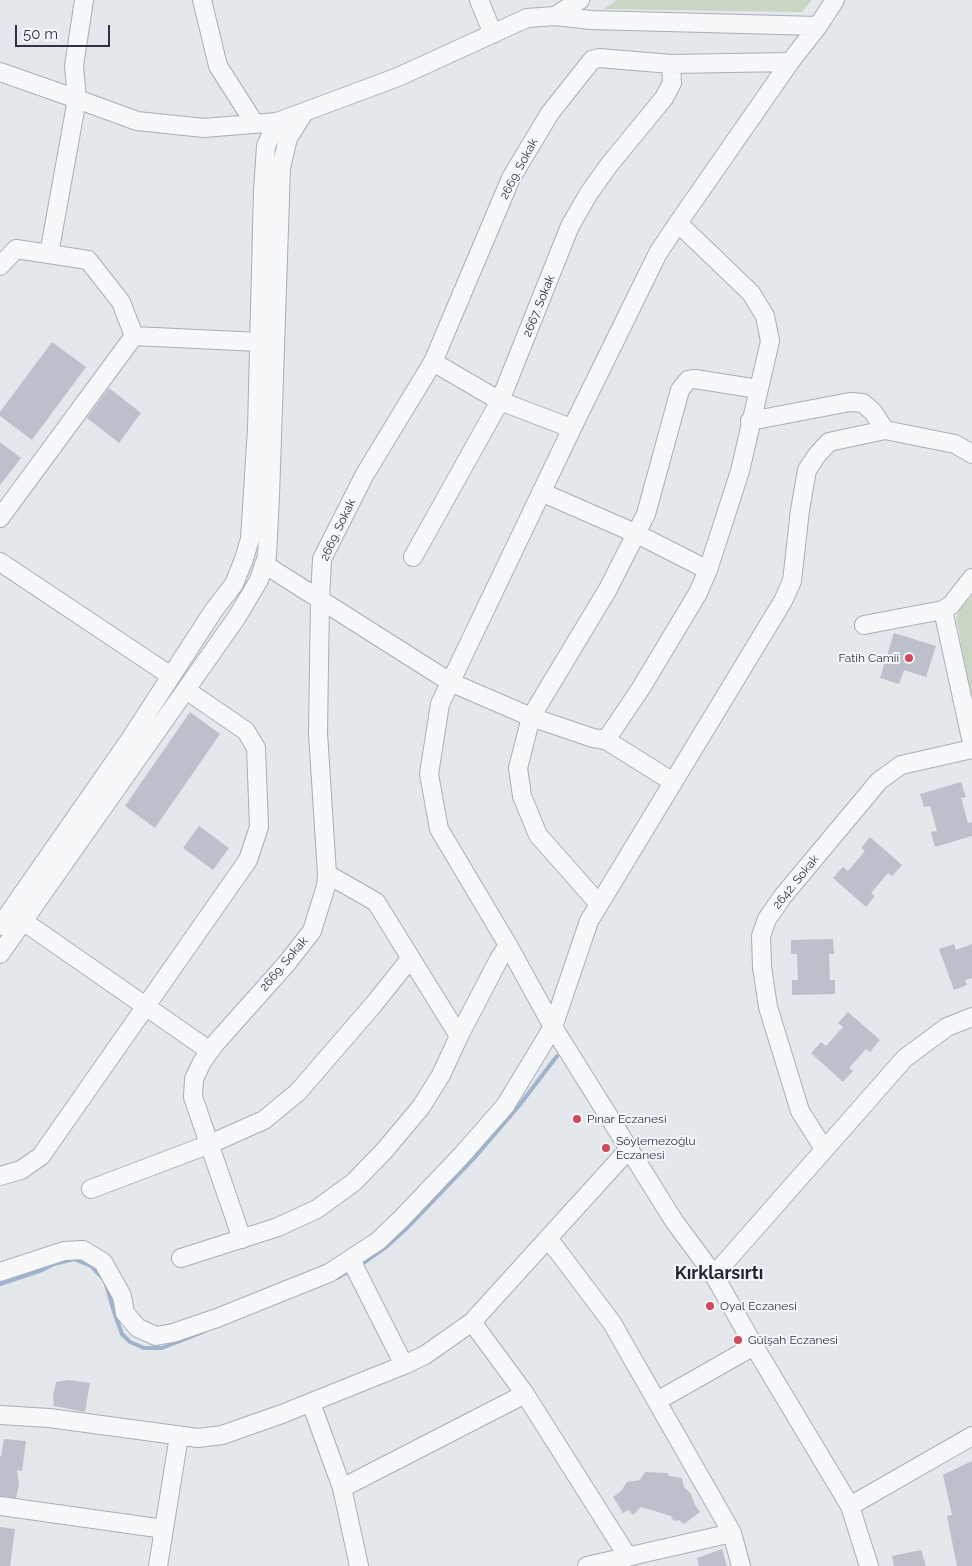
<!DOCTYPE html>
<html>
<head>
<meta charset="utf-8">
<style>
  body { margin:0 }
  #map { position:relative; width:972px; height:1566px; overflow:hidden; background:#e4e7ec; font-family:Raleway,sans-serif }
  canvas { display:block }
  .scale { position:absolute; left:15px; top:25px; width:95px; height:22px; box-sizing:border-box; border:2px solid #2b3445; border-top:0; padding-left:6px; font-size:15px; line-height:18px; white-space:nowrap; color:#2b3445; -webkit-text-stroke:4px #f4f6f9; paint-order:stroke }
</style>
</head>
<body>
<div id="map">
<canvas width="972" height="1566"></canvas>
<div class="scale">50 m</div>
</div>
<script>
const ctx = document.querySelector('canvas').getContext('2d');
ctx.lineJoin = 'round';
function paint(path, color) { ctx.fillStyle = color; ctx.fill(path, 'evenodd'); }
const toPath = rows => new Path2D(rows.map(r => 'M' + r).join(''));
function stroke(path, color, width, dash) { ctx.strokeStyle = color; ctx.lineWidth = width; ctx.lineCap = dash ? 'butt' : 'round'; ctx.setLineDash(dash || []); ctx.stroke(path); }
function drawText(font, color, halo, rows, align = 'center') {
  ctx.font = font + ' Raleway,sans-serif'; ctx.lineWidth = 4; ctx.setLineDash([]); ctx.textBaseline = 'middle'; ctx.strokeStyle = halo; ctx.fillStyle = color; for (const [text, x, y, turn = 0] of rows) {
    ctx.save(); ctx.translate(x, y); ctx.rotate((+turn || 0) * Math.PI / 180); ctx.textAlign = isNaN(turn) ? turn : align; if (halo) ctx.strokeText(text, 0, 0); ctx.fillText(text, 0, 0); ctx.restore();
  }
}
const green = toPath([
  [617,0,812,0,802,12,604,9],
  [972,596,972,699,956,617,963,605]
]);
const stream = toPath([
  [359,1266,386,1247,406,1229,476,1156,518,1107,557,1056],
  [337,1278,351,1270],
  [0,1284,42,1270,54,1264,74,1259,91,1266,105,1281,114,1312,122,1334,130,1342,144,1348,162,1348,203,1332]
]);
const building = toPath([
  [52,342,86,367,32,440,0,416,0,412],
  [109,388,141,413,119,443,87,418],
  [0,442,21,458,0,485],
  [894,633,936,646,926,677,904,670,899,684,880,678],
  [190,712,220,734,155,828,125,806],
  [961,782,966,797,961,798,968,823,972,822,972,836,935,847,931,832,937,831,930,806,924,807,920,794],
  [199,826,229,848,213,870,183,848],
  [870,837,902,865,892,876,888,873,871,893,875,896,866,907,833,878,843,867,848,871,865,851,861,848],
  [833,939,834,954,829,954,830,980,835,980,835,994,792,995,792,980,798,980,797,954,791,954,791,940],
  [954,944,956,950,972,944,972,978,965,980,967,985,954,990,939,949],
  [848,1012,880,1040,870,1052,866,1049,849,1068,853,1071,843,1082,811,1053,821,1042,826,1046,843,1027,838,1023],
  [68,1380,90,1383,85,1412,54,1406,53,1396,56,1382],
  [4,1439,26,1441,22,1471,17,1470,19,1485,16,1498,0,1496,0,1456,1,1456],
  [972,1461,972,1566,957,1566,947,1516,952,1515,943,1475],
  [645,1472,668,1473,669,1476,682,1478,684,1487,691,1494,695,1505,700,1512,684,1524,679,1520,676,1521,672,1519,671,1516,641,1507,633,1515,629,1510,623,1513,613,1497,621,1491,627,1482,640,1480],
  [0,1527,15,1529,10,1566,0,1566],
  [722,1549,727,1566,699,1566,697,1558],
  [921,1550,926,1566,894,1566,892,1556]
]);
const minor = toPath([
  [202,0,218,66,255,124],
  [479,0,493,34],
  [835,0,818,26,790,62,678,223,658,253,575,422,440,704,429,774,439,829,508,945,553,1027,674,1221,714,1275,754,1346,850,1506,869,1566],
  [555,16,580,0],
  [0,72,77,99,137,121,204,128,277,122,398,77,527,18,555,16,591,20,818,26],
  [49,254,77,99,74,66,84,0],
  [0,266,16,249,88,260,121,302,134,336],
  [433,362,500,401,571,428],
  [750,421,850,402,863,403,873,412,885,430],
  [541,492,637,534,708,570],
  [0,518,134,336,259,342],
  [413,557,500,401,570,226,589,193,609,165,664,98,672,83,671,64],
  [0,562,171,676],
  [264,564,450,682,531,717,593,738,606,740,673,782],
  [972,578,951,605,943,610,972,743],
  [864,625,943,610],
  [606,740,641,688,698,593,708,570,740,471,770,341,765,316,751,293,678,223],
  [327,874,376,902,459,1036],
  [599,904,538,835,522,796,518,768,531,717,608,589,646,514,680,390,688,380,695,379,758,389],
  [23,921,210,1051],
  [0,926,129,741,214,610,234,584,244,559,250,539,257,429,263,191,266,146,277,122],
  [0,954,237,617,259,580,267,556,270,497,281,168,288,138,304,113],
  [824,1149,800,1111,768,1007,762,967,761,936,767,919,783,896,879,781,901,765,972,749],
  [0,1176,21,1170,41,1156,248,860,259,827,256,748,246,731,186,690],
  [91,1189,210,1144,264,1120,298,1092,374,1004,410,959],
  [548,1238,612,1323,732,1533,741,1566],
  [242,1239,193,1097,194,1079,202,1062,214,1045,287,963,312,931,326,886,327,874,318,733,320,599,322,559,365,474,433,362,511,178,550,113,592,60,599,58,671,64,790,62],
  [181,1258,278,1227,317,1209,354,1182,384,1151,421,1107,441,1075,459,1036,499,959,508,945],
  [353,1258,355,1268,404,1365],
  [0,1272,64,1251,83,1250,103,1262,122,1296,125,1313,138,1328,156,1336,173,1333,217,1318,329,1273,378,1241,402,1218,461,1156,505,1106,553,1027,589,921,783,601,792,581,800,510,807,470,817,455,829,442,885,430,955,444,972,454],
  [714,1275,905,1058,947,1027,972,1017],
  [472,1322,525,1394,628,1557],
  [657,1401,754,1346],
  [311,1403,342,1488,359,1566],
  [0,1415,49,1418,198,1438,222,1435,282,1414,404,1365,425,1355,472,1322,629,1149],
  [342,1488,525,1394],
  [0,1506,164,1529],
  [850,1506,972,1436],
  [158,1566,179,1436],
  [587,1566,732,1533]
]);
const markers = [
  [909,658,5,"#d1495b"],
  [577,1119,5,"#d1495b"],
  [606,1148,5,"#d1495b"],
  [710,1306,5,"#d1495b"],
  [738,1340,5,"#d1495b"]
];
const streetNames = [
  ["2669. Sokak",519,169,-62],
  ["2667. Sokak",539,306,-68],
  ["2669. Sokak",338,530,-65],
  ["2642. Sokak",796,882,-51],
  ["2669. Sokak",284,964,-50]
];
const poiNames = [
  ["Fatih Camii",899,658,"right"],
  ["Pınar Eczanesi",587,1119],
  ["Söylemezoğlu",616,1141],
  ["Eczanesi",616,1155],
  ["Oyal Eczanesi",720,1306],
  ["Gülşah Eczanesi",748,1340]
];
const districtNames = [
  ["Kırklarsırtı",719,1274]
];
paint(green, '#c9d6c5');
stroke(stream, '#9fb4cc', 4);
paint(building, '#bbc0ca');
stroke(minor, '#a9aeb7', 20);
stroke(minor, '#f7f8fa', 18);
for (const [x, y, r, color] of markers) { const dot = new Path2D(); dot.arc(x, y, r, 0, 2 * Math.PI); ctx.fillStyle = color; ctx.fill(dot); stroke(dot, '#f4f6f9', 2); }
drawText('12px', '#2b3445', '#f4f6f9', streetNames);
drawText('12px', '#2b3445', '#f4f6f9', poiNames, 'left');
drawText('bold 18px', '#1d2536', '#f4f6f9', districtNames);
</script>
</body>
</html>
